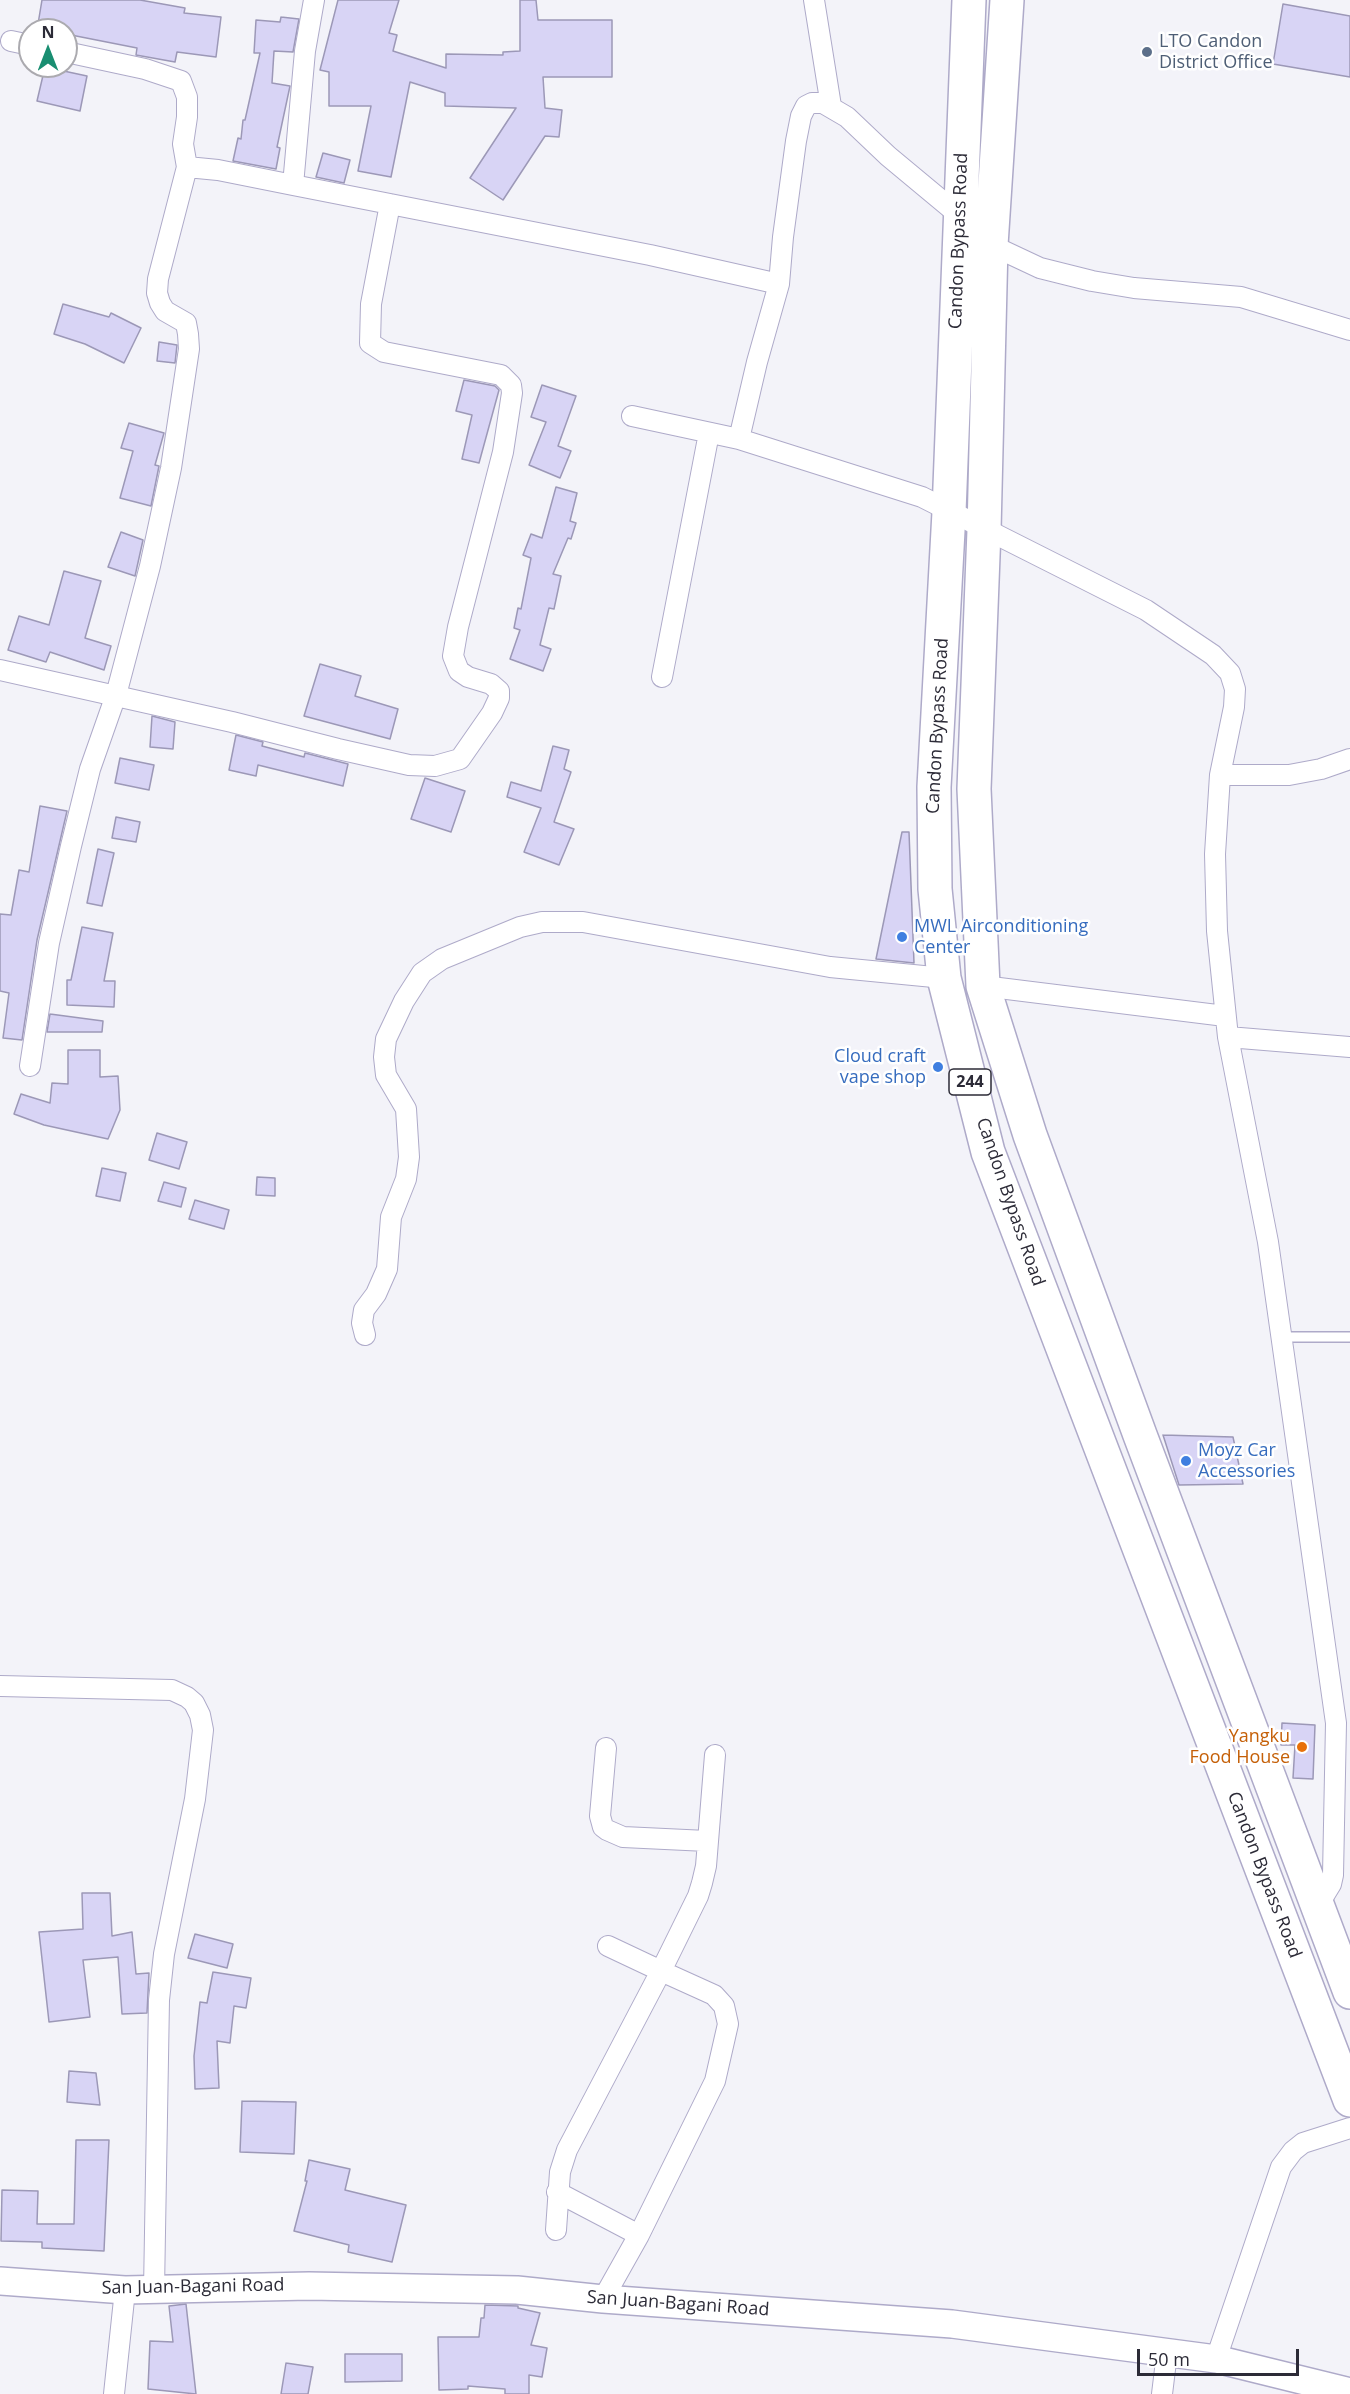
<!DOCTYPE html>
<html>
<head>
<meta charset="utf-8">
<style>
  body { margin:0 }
  #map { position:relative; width:1350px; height:2394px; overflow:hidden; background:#f3f3f9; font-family:"Open Sans",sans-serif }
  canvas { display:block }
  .north { position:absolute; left:18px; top:18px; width:60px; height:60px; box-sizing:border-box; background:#fff; border:2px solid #abaaaf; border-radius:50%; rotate:0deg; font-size:16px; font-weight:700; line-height:24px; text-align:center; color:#2c2b37 }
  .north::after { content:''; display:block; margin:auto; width:21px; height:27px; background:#198e71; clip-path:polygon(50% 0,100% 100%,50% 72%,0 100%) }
  .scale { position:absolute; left:1137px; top:2349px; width:162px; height:27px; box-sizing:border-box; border:3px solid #2c2b37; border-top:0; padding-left:8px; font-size:18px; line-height:21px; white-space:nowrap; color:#2c2b37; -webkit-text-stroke:4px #fff; paint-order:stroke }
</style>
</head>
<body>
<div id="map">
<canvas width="1350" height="2394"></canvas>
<div class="north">N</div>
<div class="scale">50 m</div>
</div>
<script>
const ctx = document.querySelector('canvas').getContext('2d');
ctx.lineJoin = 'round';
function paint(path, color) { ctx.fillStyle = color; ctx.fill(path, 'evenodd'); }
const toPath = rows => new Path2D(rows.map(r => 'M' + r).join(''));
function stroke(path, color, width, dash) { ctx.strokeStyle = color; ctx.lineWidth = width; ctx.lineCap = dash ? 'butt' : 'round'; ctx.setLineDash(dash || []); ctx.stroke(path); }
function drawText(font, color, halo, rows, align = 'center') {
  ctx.font = font + ' "Open Sans",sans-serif'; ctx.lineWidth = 5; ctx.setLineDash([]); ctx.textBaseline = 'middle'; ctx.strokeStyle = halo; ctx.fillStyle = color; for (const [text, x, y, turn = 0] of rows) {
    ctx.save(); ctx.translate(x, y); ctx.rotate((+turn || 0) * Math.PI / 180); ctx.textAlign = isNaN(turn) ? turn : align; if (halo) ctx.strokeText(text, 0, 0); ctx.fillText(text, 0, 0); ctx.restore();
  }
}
const building = toPath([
  [42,0,140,0,185,8,184,13,221,17,216,57,177,52,175,62,136,55,137,48,66,34,66,30,37,30,42,0],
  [338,0,399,0,389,33,397,35,393,51,446,68,446,54,503,55,503,52,520,51,520,0,536,0,538,20,612,20,612,77,543,77,545,108,562,110,559,137,545,136,503,200,470,178,516,108,445,106,445,93,410,82,391,177,358,171,371,106,329,106,329,72,320,70,338,0],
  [1283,4,1350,16,1350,77,1273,64,1283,4],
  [281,17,299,19,293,52,274,51,272,83,290,86,277,147,280,148,276,169,233,161,238,138,241,139,243,120,245,120,260,53,254,53,256,20,280,22,281,17],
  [45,67,87,76,80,111,37,101,45,67],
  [323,153,350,160,344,183,316,177,323,153],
  [63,304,109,317,111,313,141,328,124,363,85,344,54,334,63,304],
  [159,342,177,345,175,363,157,361,159,342],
  [464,380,495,386,499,390,479,463,462,459,472,415,456,411,464,380],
  [542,385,576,396,558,446,571,451,560,478,529,465,546,422,531,417,542,385],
  [129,423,164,433,155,465,159,466,151,506,120,498,133,451,121,448,129,423],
  [556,487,577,493,570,521,576,523,571,539,568,538,553,574,561,576,554,609,549,608,540,645,551,649,543,671,510,659,520,630,514,628,518,608,521,609,531,558,523,555,531,534,542,538,556,487],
  [121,532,143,540,135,576,108,567,121,532],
  [64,571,101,581,85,638,111,646,104,670,50,652,46,662,8,650,19,616,49,625,64,571],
  [320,664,361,676,355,696,398,709,390,739,304,716,320,664],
  [152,716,175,722,173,749,150,747,152,716],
  [236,735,263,742,262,746,304,757,305,753,348,764,343,786,258,765,256,776,229,770,236,735],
  [553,746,569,750,564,769,571,772,554,822,574,829,559,865,524,852,541,808,507,797,511,782,541,791,553,746],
  [120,758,154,765,149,790,115,783,120,758],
  [425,778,465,791,451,832,411,819,425,778],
  [40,806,67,811,37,940,22,1040,3,1038,9,993,0,991,0,914,11,915,19,870,29,872,40,806],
  [116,817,140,822,136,842,112,838,116,817],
  [902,832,909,832,914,963,876,959,902,832],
  [98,849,114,853,102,906,87,903,98,849],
  [82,927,113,933,104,981,115,981,114,1007,67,1005,67,980,71,980,82,927],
  [50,1014,103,1021,102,1032,47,1032,50,1014],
  [68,1050,100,1050,100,1077,118,1076,120,1110,108,1139,44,1125,14,1114,21,1094,50,1103,52,1083,68,1084,68,1050],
  [157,1133,187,1142,179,1169,149,1160,157,1133],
  [102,1168,126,1173,120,1201,96,1196,102,1168],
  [257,1177,275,1178,275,1196,256,1195,257,1177],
  [164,1182,186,1188,181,1207,158,1201,164,1182],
  [195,1200,229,1210,224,1229,189,1219,195,1200],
  [1163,1435,1233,1437,1243,1484,1179,1485,1163,1435],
  [1282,1723,1315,1725,1313,1779,1293,1778,1295,1745,1281,1745,1282,1723],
  [82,1893,110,1893,112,1936,132,1932,136,1974,149,1973,147,2013,122,2014,118,1957,83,1960,90,2017,49,2022,39,1932,83,1929,82,1893],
  [195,1934,233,1944,227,1968,188,1958,195,1934],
  [213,1972,251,1978,246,2008,234,2006,230,2043,217,2041,219,2088,195,2089,194,2056,200,2002,207,2003,213,1972],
  [69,2071,96,2073,100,2105,67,2102,69,2071],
  [242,2101,296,2102,294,2154,240,2152,242,2101],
  [76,2140,109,2140,104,2251,42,2248,42,2242,1,2241,2,2190,38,2191,37,2224,74,2224,76,2140],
  [309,2160,350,2169,345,2190,406,2205,392,2262,348,2252,349,2245,294,2231,307,2181,305,2181,309,2160],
  [186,2304,196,2394,148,2389,150,2341,173,2342,169,2306,186,2304],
  [485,2305,518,2306,518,2308,540,2313,531,2345,547,2348,542,2377,529,2375,529,2394,505,2394,505,2389,468,2386,468,2389,439,2390,438,2337,479,2337,481,2318,484,2318,485,2305],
  [345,2354,402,2354,402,2381,345,2382,345,2354],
  [286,2363,313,2367,308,2394,281,2394,286,2363]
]);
const lane = toPath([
  [1280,1337,1350,1337]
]);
const street = toPath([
  [814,0,831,106],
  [11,41,30,45],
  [66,52,145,69,181,81,187,97,187,117,183,144,187,167],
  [293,185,305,51,314,0],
  [965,220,888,156,847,117,823,103,812,103,806,106,801,116,796,141,783,237,779,284,757,362,739,439,922,497,1146,610,1213,655,1230,673,1235,689,1234,707,1220,775,1215,854,1217,931,1228,1037,1268,1242,1336,1723,1333,1875,1331,1884,1317,1907],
  [986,240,991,245,1040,268,1092,281,1134,288,1241,297,1350,330],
  [632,416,739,439],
  [0,670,232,722,338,749,409,765,435,766,460,759,492,713,499,698,499,691,491,684,468,677,459,671,453,656,458,627,503,452,512,393,511,385,501,375,384,352,370,343,371,304,390,204],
  [662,677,709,433],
  [1220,775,1289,775,1321,769,1350,759],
  [983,986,1225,1016],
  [1228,1037,1350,1047],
  [30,1066,49,943,71,846,90,769,116,695,150,566,171,468,189,349,188,334,186,323,165,311,160,303,157,293,158,279,187,167,218,170,293,185,650,255,779,284],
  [365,1335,362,1323,364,1310,376,1294,387,1269,391,1217,406,1179,409,1157,406,1109,386,1075,384,1057,386,1039,404,1001,422,973,442,959,520,927,542,922,583,922,830,967,944,978],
  [0,1686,172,1690,187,1697,194,1703,200,1715,203,1730,195,1799,164,1954,159,2000,154,2290],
  [606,1748,600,1816,603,1827,607,1830,623,1837,707,1841],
  [608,1946,661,1971,698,1896,702,1883,706,1866,715,1755],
  [557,2192,639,2235],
  [556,2230,560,2172,567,2150,661,1971,714,1995,724,2006,728,2024,715,2081,639,2235,603,2299],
  [1216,2359,1281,2167,1293,2151,1303,2143,1350,2128],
  [114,2394,125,2290],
  [1162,2394,1167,2353]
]);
const secondary = toPath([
  [0,2281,125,2290,309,2286,517,2290,603,2299,952,2324,1216,2359,1350,2392]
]);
const highway = toPath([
  [969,0,949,512,934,787,935,889,944,978,988,1152,1350,2100],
  [1007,0,991,245,984,530,974,789,983,986,1030,1135,1140,1435,1350,1992]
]);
const markers = [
  [1147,52,6,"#5c6f8a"],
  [902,937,6,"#3f7fe0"],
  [938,1067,6,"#3f7fe0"],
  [1186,1461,6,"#3f7fe0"],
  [1302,1747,6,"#e8710a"]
];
const shields = [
  [970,1082,42]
];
const shieldNames = [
  ["244",970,1082]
];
const serviceNames = [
  ["LTO Candon",1159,42],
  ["District Office",1159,63]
];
const streetNames = [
  ["Candon Bypass Road",959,241,-88],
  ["Candon Bypass Road",938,726,-87],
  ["Candon Bypass Road",1010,1202,71],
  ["Candon Bypass Road",1264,1875,69],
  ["San Juan-Bagani Road",193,2287,-1],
  ["San Juan-Bagani Road",678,2304,4]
];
const shopNames = [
  ["MWL Airconditioning",914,927],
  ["Center",914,948],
  ["Cloud craft",926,1057,"right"],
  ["vape shop",926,1078,"right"],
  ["Moyz Car",1198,1451],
  ["Accessories",1198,1472]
];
const foodNames = [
  ["Yangku",1290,1737],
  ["Food House",1290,1758]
];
paint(building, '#d8d4f5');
stroke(building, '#9c98b7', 1.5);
stroke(lane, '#aeaac9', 12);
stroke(street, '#aeaac9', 22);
stroke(secondary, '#aeaac9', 30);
stroke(highway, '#aeaac9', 36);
stroke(lane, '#fff', 9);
stroke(street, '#fff', 20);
stroke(secondary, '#fff', 27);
stroke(highway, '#fff', 33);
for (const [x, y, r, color] of markers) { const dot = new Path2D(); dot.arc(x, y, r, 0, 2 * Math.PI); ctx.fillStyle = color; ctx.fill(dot); stroke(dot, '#fff', 2); }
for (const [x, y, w] of shields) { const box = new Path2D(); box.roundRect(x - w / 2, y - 13, w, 26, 4.5); ctx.fillStyle = '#fff'; ctx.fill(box); stroke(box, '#2c2b37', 1.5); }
drawText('bold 16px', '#2c2b37', null, shieldNames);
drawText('18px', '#4e5e75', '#fff', serviceNames, 'left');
drawText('18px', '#2c2b37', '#fff', streetNames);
drawText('18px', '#366cbe', '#fff', shopNames, 'left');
drawText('18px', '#c56008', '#fff', foodNames, 'right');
</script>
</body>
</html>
